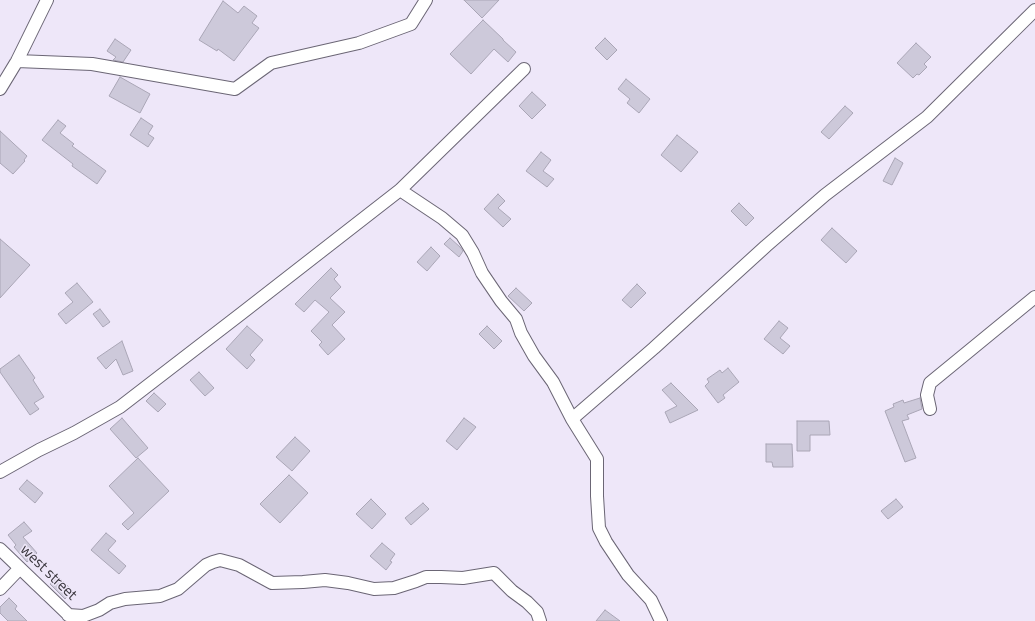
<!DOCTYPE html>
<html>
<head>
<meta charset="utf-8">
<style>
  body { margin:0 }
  canvas { display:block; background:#eee7f9 }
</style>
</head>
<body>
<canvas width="1035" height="621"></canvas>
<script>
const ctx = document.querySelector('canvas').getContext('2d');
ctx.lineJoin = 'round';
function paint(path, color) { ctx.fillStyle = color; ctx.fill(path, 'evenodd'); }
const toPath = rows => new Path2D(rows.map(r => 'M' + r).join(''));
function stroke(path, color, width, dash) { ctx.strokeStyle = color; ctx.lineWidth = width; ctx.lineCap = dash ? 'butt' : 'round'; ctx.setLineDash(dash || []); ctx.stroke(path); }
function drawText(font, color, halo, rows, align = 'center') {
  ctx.font = font + ' "Titillium Web",sans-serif'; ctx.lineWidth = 3; ctx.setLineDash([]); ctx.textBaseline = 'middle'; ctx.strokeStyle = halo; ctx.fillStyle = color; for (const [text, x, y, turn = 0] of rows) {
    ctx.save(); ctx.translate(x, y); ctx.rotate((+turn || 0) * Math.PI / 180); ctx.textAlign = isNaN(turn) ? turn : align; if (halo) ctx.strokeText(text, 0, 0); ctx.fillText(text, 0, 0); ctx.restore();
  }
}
const building = toPath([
  [464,0,499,0,482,18,464,0],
  [223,1,238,13,244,6,257,16,252,23,259,28,234,61,218,49,217,51,199,40,223,1],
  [483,20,503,39,503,40,516,52,508,62,494,49,471,74,450,54,483,20],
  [605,38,617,50,607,60,595,48,605,38],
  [115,39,131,50,123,62,113,60,116,57,107,51,115,39],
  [916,43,931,57,924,64,927,67,919,75,917,74,913,78,897,63,916,43],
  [120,77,150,94,140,113,109,96,120,77],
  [626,79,650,99,639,113,627,103,630,99,618,89,626,79],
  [532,92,546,105,532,119,519,106,532,92],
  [845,106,853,113,829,139,821,132,845,106],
  [141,118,153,126,148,134,154,138,148,147,130,135,141,118],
  [58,120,66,126,60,133,74,144,72,146,106,171,97,184,72,166,73,164,42,140,58,120],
  [0,131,27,156,24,160,25,161,13,174,0,163,0,131],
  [677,135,698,152,681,172,661,155,677,135],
  [541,152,551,160,543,171,554,179,547,187,526,171,541,152],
  [895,158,903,163,892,185,883,181,895,158],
  [498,194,505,201,498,208,511,219,503,227,484,209,498,194],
  [739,203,754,218,746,226,731,211,739,203],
  [832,228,857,251,846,263,821,240,832,228],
  [450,238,460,247,463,251,459,257,444,244,450,238],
  [0,239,30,265,0,298,0,239],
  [431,247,440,256,427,271,417,262,431,247],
  [331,268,338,275,334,279,341,287,330,298,345,312,332,325,345,339,328,355,319,345,322,342,311,331,329,312,315,300,304,312,295,304,331,268],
  [77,283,93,302,66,324,58,314,73,302,65,293,77,283],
  [637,284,646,293,631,308,622,300,637,284],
  [516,288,532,303,524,311,508,296,516,288],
  [100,309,110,322,103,327,93,314,100,309],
  [779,321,788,328,780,338,790,346,783,354,764,339,779,321],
  [247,326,263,340,250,355,255,360,247,369,226,349,247,326],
  [487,326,502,341,494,349,479,334,487,326],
  [122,341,133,371,123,375,116,359,106,369,97,358,122,341],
  [19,355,35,378,33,380,44,397,34,403,39,409,30,415,0,372,0,369,19,355],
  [728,368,739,382,723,395,725,398,718,403,705,386,709,382,707,379,720,370,722,373,728,368],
  [199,372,214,388,205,396,190,380,199,372],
  [671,383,698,410,670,423,665,412,677,406,662,390,671,383],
  [154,393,166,404,158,412,146,401,154,393],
  [920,398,922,409,907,415,909,419,902,421,916,458,905,462,885,411,894,407,893,404,903,400,904,403,920,398],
  [122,418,148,448,136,458,110,429,122,418],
  [464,418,476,427,457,450,446,441,464,418],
  [797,421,829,421,830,435,810,435,810,451,797,451,797,421],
  [295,437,310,451,292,471,276,457,295,437],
  [766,444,792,444,793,467,773,467,772,462,766,462,766,444],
  [138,458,169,491,128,530,122,524,134,513,109,486,138,458],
  [289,475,308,493,280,523,260,504,289,475],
  [27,480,43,493,35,503,19,489,27,480],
  [371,499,386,514,372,529,356,514,371,499],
  [896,499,903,507,888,519,881,511,896,499],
  [423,503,429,509,411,525,405,518,423,503],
  [24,522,32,531,23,537,37,553,27,562,14,547,16,545,8,535,24,522],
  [106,533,116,541,108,550,126,566,119,574,91,550,106,533],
  [382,543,395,554,390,561,392,562,386,570,370,556,382,543],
  [58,576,73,591,65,599,50,584,58,576],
  [9,598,17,606,15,609,27,621,8,621,0,613,0,607,9,598],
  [605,610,620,621,596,621,605,610]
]);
const street = toPath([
  [17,61,92,64,235,89,271,63,359,43,411,24,426,0],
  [0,89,17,61,47,0],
  [400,190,442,218,462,235,473,253,482,273,501,301,516,319,521,333,534,356,553,382,572,419,597,459,597,496,599,528,606,542,628,575,651,600,661,621],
  [930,409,927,395,930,383,1035,297],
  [572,419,654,348,766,246,825,195,927,117,1035,10],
  [0,472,39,450,74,433,120,407,242,313,400,190,524,69],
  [0,549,74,620],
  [0,589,20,568],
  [68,615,83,616,99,610,110,603,125,599,160,596,178,589,206,565,213,562,220,560,239,565,272,583,303,582,325,580,348,583,374,589,394,588,416,581,426,577,441,577,463,578,494,573,512,591,527,602,537,612,540,621]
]);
const streetNames = [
  ["west street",48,573,44]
];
paint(building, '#cdc9da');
stroke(building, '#aaa6b6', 1);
stroke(street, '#6b6675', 14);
stroke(street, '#fff', 12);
drawText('15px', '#39363d', '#eee7f9', streetNames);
</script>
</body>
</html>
